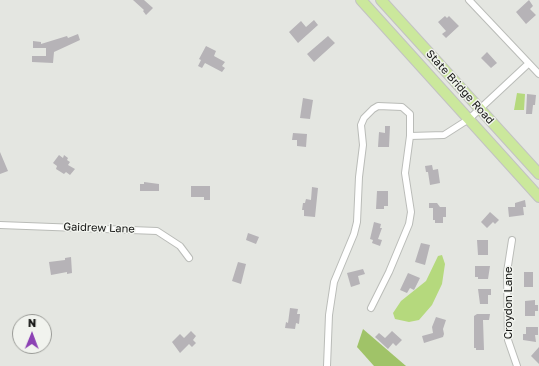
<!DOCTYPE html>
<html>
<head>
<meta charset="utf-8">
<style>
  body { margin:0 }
  #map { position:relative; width:539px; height:366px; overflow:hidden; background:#e4e6e1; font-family:"Golos Text",sans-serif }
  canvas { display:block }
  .north { position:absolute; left:12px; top:314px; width:40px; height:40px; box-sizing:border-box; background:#f1f3ee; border:1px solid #999a96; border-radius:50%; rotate:1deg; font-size:11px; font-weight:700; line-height:16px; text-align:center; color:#141513 }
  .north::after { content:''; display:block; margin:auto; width:14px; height:18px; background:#8c42b4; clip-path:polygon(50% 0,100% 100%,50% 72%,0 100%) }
</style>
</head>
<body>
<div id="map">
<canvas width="539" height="366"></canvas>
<div class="north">N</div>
</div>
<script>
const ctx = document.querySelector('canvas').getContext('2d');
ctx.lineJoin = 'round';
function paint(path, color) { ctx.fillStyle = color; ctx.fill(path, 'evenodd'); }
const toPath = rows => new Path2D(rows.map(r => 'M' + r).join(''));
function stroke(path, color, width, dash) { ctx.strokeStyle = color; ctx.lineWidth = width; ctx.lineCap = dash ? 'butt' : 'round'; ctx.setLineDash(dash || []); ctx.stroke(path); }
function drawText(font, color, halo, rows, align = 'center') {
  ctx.font = font + ' "Golos Text",sans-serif'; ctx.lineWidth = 3; ctx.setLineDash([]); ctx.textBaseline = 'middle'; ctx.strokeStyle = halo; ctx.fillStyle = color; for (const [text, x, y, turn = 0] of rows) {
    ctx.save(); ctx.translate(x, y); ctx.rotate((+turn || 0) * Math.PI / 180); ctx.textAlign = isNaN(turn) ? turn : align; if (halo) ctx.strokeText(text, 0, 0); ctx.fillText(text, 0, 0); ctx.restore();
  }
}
const forest = toPath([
  [363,329,406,366,374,366,357,347]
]);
const water = toPath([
  [517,93,525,94,524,110,514,110],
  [442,255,445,264,442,284,432,305,419,320,409,322,395,319,393,313,401,301,426,281,438,256]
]);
const building = toPath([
  [133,0,144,0,153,8,146,15,143,11,144,10],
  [529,0,533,6,530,9,536,15,526,24,516,12],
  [445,16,447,18,449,16,459,26,446,38,442,34,446,31,438,22],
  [314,20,318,25,298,43,289,32,301,21,306,27],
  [78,34,80,40,54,52,53,63,32,62,32,56,46,56,46,48,33,48,33,41,41,42,41,44,67,36,68,38],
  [328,36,335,43,314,62,307,54],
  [206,46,216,51,214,56,225,62,222,66,225,68,222,72,205,63,202,68,198,66,201,60,199,59],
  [487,52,497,63,491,68,481,58],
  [527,94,536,95,535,105,533,105,532,114,526,114],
  [303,98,313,100,310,119,300,118],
  [385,126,390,126,389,147,378,147,379,132,385,133],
  [293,133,307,134,306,147,297,146,297,140,292,140],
  [0,152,8,171,0,174],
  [59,155,63,158,64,155,68,158,67,160,70,162,68,165,75,169,70,175,66,172,64,174,56,169,57,166,53,163],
  [432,165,433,170,438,169,440,183,430,185,428,172,426,172,425,166],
  [144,182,159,184,159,191,140,191,140,184,144,184],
  [191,186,210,186,210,200,204,200,204,197,191,197],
  [312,187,318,188,315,217,304,216,304,210,302,210,303,203,305,203,306,199,311,200],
  [377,191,388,191,388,206,384,206,384,209,376,209],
  [525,200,526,207,523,207,524,215,509,217,508,207,515,207,515,203],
  [429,203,437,203,440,207,446,207,446,217,443,217,443,223,435,223,435,220,433,220,433,208,429,208],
  [490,212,499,220,495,224,493,222,487,228,481,222],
  [374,222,381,224,380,228,382,228,378,239,382,240,380,246,372,243,373,240,370,239],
  [248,233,259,237,256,244,246,240],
  [477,240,488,240,488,255,478,255],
  [421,243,430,245,425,265,415,262],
  [71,257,72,273,67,274,67,272,51,275,49,262,65,260,65,258],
  [238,262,246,264,241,284,232,281],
  [475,266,490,266,488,279,478,279,478,277,475,277],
  [363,269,365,274,358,276,360,284,351,287,347,273],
  [524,272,533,272,533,287,524,287],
  [408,273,420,278,414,290,410,288,407,293,400,290],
  [478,289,491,289,491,295,488,295,488,304,480,304],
  [535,300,535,305,538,305,538,311,535,311,535,316,525,316,525,301],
  [290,308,298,309,297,314,300,314,299,324,296,323,295,329,285,328,286,322,288,323],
  [477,314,490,314,489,320,483,320,484,350,476,350,476,348,474,348,474,316],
  [436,317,446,320,443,329,444,334,443,337,424,343,422,336,433,333,432,327],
  [526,327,538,327,538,335,535,335,536,342,523,340,523,334,526,334],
  [191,331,196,336,193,340,196,343,192,347,189,344,180,353,172,342,180,334,184,338],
  [392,331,402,340,396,346,393,343,388,349,375,337,379,333,385,338],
  [539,347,539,364,531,356]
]);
const minor = toPath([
  [469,0,539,74],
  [0,225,157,231,180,246,189,258],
  [512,240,507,272,508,340,517,366],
  [371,308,389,272,409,224,411,212,405,173,410,136],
  [327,366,329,315,334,282,354,234,357,222,359,177,363,145,361,125,364,118,373,109,378,106,402,107,410,114,410,136,444,135,469,119,528,64]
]);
const trunk = toPath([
  [361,0,539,197],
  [381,0,539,174]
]);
const streetNames = [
  ["State Bridge Road",460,87,48],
  ["Gaidrew Lane",99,228,2],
  ["Croydon Lane",509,303,-90]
];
paint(forest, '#a0c368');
paint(water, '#b5d97d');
paint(building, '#b6b3b7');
stroke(minor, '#babcb8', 8);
stroke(trunk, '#c2c2c2', 12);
stroke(minor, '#fff', 6);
stroke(trunk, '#cbe89c', 10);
drawText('11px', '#141513', '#f1f3ee', streetNames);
</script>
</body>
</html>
